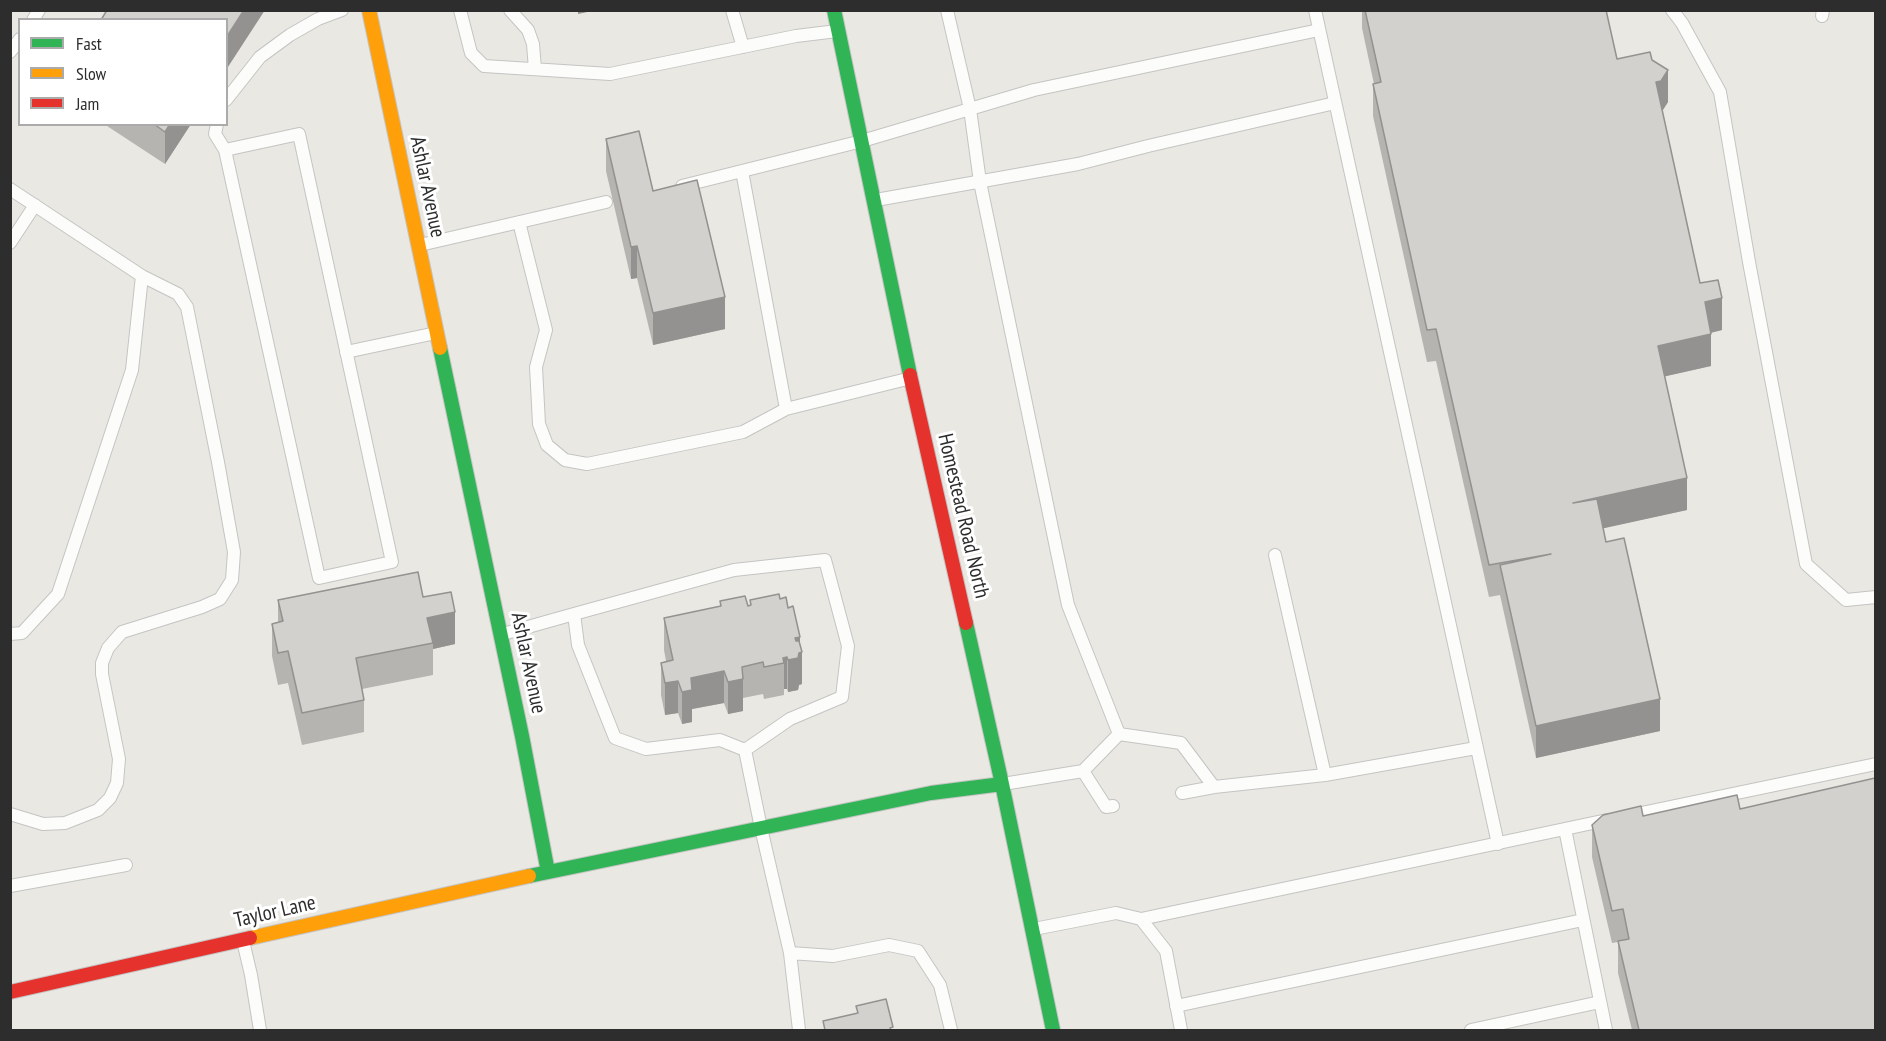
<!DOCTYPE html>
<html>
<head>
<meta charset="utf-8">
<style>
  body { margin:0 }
  #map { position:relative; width:1886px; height:1041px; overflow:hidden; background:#eae8e3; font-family:"PT Sans Narrow",sans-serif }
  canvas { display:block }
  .frame { position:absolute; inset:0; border:12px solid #2d2d2d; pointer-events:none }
  .legend { position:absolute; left:18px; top:18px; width:210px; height:108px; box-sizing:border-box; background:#fff; border:2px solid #ababab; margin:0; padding:8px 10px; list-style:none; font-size:18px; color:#2d2d2d }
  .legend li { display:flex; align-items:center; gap:12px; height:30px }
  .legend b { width:30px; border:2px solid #ababab }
</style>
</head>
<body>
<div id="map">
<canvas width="1886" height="1041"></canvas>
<div class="frame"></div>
<ul class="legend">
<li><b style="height:8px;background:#30b455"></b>Fast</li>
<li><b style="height:8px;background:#ff9f0a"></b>Slow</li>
<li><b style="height:8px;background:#e5322d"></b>Jam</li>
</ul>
</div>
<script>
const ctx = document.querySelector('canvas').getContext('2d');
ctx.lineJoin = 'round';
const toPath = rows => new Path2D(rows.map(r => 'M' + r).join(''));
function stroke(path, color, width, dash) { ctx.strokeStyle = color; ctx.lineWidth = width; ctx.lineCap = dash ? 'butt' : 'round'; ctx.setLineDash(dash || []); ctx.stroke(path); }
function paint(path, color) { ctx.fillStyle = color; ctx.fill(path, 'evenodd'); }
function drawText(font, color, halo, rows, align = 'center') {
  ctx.font = font + ' "PT Sans Narrow",sans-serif'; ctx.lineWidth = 6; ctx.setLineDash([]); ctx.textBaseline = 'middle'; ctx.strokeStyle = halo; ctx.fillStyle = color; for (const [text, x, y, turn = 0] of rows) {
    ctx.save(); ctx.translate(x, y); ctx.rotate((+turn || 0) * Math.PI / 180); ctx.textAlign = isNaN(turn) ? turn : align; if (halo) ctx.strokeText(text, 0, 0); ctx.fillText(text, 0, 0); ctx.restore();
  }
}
const lane = toPath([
  [460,10,471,53,484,66,610,74,796,36,837,31],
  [510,10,528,30,533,44,535,69],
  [732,10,743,47],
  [947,10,970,109,980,182,1068,605,1119,734],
  [1315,10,1498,844],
  [1672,10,1682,23,1720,92,1749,262,1806,564,1846,600,1876,597],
  [1822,16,1823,10],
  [33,20,39,10],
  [10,52,20,39],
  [226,100,260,57,290,35,318,19,342,10],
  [217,124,215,134,225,150],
  [299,134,392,562,319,578,225,150,299,134],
  [682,186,742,171],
  [10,189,142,276,132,370,58,594,22,633,10,634],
  [876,200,1078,164,1148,146,1335,103],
  [519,222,546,330,536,367,539,424,547,445,565,460,587,464,743,432,786,409],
  [10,243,35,205],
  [420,245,606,202],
  [346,352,436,333],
  [911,378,786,409,742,171,862,141,1034,90,1319,30],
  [1275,555,1325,775],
  [825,560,848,646,842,697,790,719,745,750,720,740,646,749,615,738,578,645,574,614,734,570,825,560],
  [503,634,574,614],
  [745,750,761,828,790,953,833,956,889,945,918,951,940,985,951,1030],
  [1083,771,1106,807,1113,806],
  [1003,784,1083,771,1119,734,1181,743,1214,787,1325,775,1476,748],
  [1182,793,1214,787],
  [10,814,43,824,65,823,98,810,110,798,117,783,119,759,102,674,102,663,108,648,122,632,202,607,220,599,232,580,234,552,218,462,187,307,178,294,142,276],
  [1627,816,1876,764],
  [1565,829,1606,1030],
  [10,886,126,865],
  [1141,919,1166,951,1181,1030],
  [1034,929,1116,913,1141,919,1607,820],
  [243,941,251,975,260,1030],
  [790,953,799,1030],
  [1176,1006,1583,920],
  [1471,1030,1600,1002]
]);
const fast = toPath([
  [834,10,910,375],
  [440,348,522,736,548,872],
  [966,623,1002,784,1053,1030],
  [529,876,931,793,1002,784]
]);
const slow = toPath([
  [369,10,440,348],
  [250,938,529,876]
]);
const jam = toPath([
  [910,375,966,623],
  [10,992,250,938]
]);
const wall = toPath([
  [1362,10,1606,10,1617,59,1652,60,1668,102,1662,111,1700,283,1722,330,1711,333,1711,366,1665,376,1687,510,1603,528,1606,542,1660,731,1536,758,1500,595,1489,597,1436,361,1427,362,1373,116,1373,84,1374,84,1362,28],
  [104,124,191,124,165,164],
  [606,139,653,191,725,329,653,345,637,278,631,279,606,171],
  [423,597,455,644,433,649,433,675,362,689,364,700,364,732,302,745,288,683,278,685,272,656,272,624,278,622,278,600],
  [780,599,788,608,800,643,802,684,799,685,798,690,788,692,787,689,784,689,784,695,764,699,763,694,743,698,743,711,728,714,724,703,692,709,692,722,682,724,678,713,665,715,661,695,661,663,666,661,664,650,664,618,720,606,720,601,748,606,750,605,750,600],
  [1740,809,1875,1030,1632,1030,1618,973,1618,942,1612,943,1592,857,1592,825,1643,816]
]);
const shadedWall = toPath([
  [244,10,265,10,226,70,226,38],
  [578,10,597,10,578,14],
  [1668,70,1668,102,1661,113,1656,82],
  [170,124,191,124,165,164,165,132],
  [637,246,637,278,631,279,631,247],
  [725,297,725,329,653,345,653,313],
  [1722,298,1722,330,1705,334,1705,302],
  [1711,334,1711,366,1658,378,1658,346],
  [1687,478,1687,510,1573,535,1573,503],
  [455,612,455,644,433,649,433,643,427,618],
  [800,637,800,653,802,652,802,684,799,685,798,690,788,692,788,660,795,638],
  [787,657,787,689,784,689,784,663,783,658],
  [724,671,724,703,692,709,692,722,682,724,682,692,691,678],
  [743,679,743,711,728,714,728,682],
  [678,681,678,713,665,715,665,683],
  [1660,699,1660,731,1536,758,1536,726]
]);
const building = toPath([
  [107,10,244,10,226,38,226,20,101,20,107,10],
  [1365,10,1606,10,1617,59,1650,52,1652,60,1668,70,1661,81,1656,82,1700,283,1718,280,1722,298,1705,302,1711,334,1658,346,1687,478,1573,503,1597,499,1606,542,1624,538,1660,699,1536,726,1500,565,1551,554,1489,565,1436,329,1427,330,1373,84,1381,82,1365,10],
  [154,124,170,124,165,132,154,124],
  [639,131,653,191,697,180,725,297,653,313,637,246,631,247,606,139,639,131],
  [418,572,423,597,451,592,455,612,427,618,433,643,356,658,364,700,302,713,288,651,278,653,272,624,283,621,278,600,418,572],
  [779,594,780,599,786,597,788,608,793,606,800,637,795,638,796,641,799,641,802,652,799,653,798,658,788,660,787,657,783,658,784,663,764,667,763,662,742,667,743,679,728,682,724,671,691,678,692,690,682,692,678,681,665,683,661,663,673,660,664,618,721,606,720,601,745,596,748,606,751,605,750,600,779,594],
  [1875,778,1875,1030,1639,1030,1618,941,1629,939,1623,909,1612,911,1592,825,1603,815,1641,806,1643,816,1737,795,1740,809,1875,778],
  [886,999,893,1027,890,1028,891,1030,825,1030,823,1021,858,1013,856,1006,886,999]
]);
const streetNames = [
  ["Ashlar Avenue",427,187,78],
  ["Homestead Road North",963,516,77],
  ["Ashlar Avenue",528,663,78],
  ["Taylor Lane",275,912,-13]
];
stroke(lane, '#c4c4c3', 14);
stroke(fast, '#c4c4c3', 16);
stroke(slow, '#c4c4c3', 16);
stroke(jam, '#c4c4c3', 16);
stroke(lane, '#fcfcfb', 12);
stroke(fast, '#30b455', 14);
stroke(slow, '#ff9f0a', 14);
stroke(jam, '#e5322d', 14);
paint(wall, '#b5b4b1');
paint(shadedWall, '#949290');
paint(building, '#d3d1ce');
stroke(building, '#949290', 1.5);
drawText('21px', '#2d2d2d', '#fff', streetNames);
</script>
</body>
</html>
